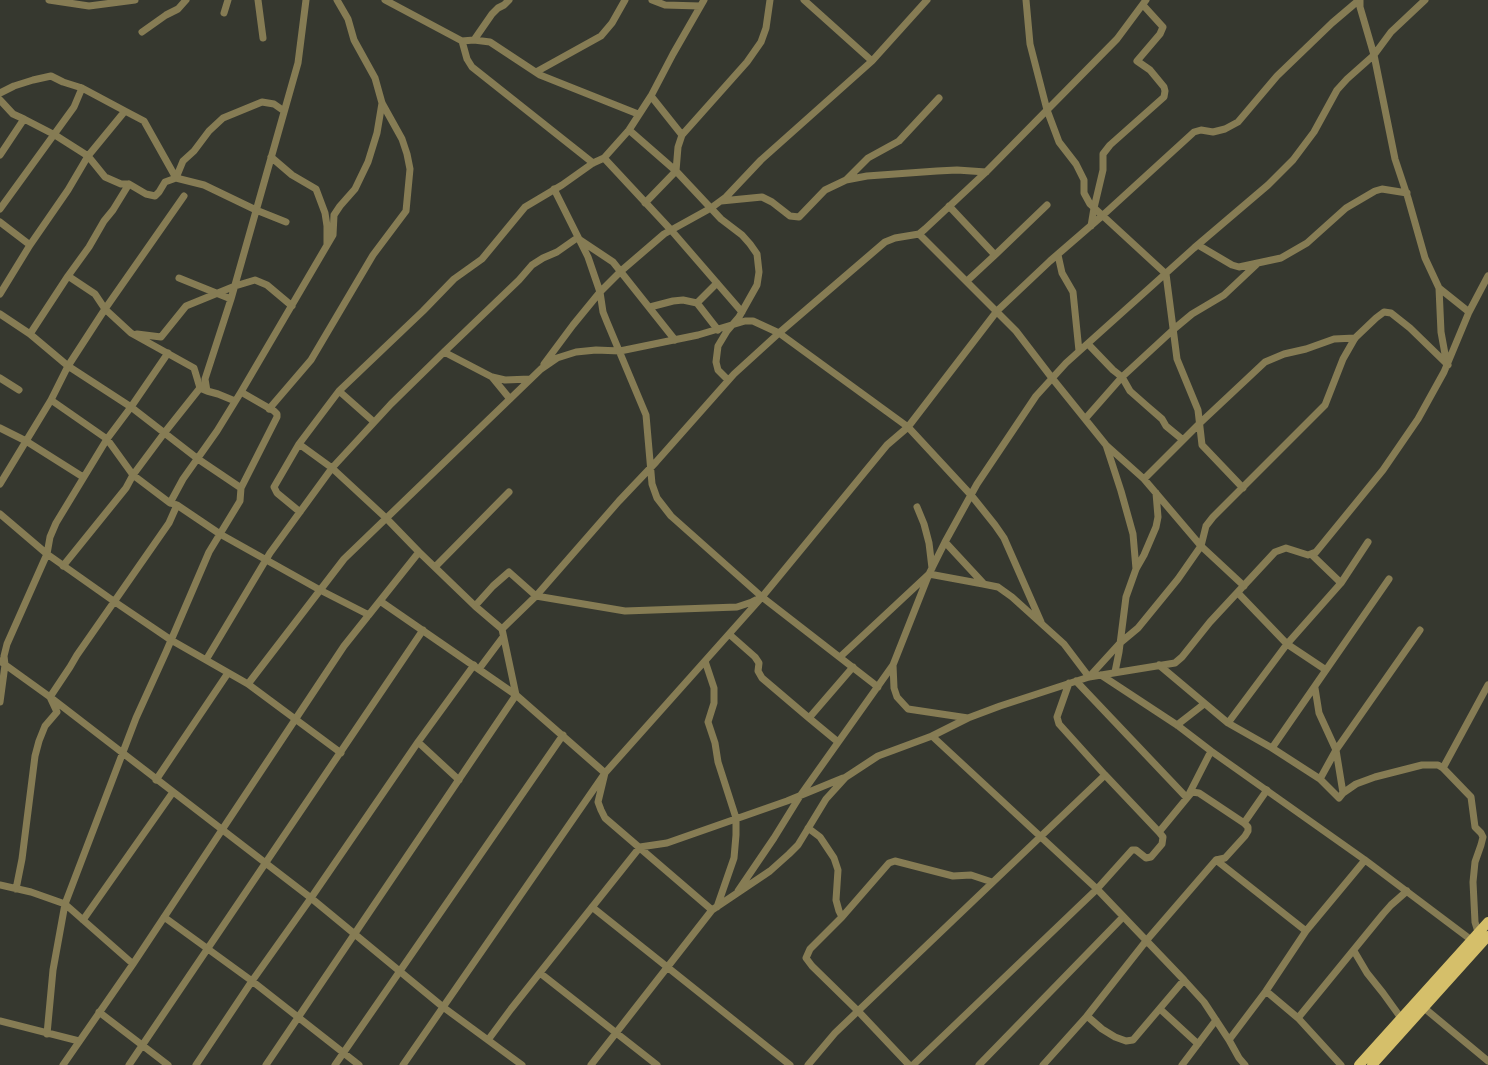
<!DOCTYPE html>
<html>
<head>
<meta charset="utf-8">
<style>
  body { margin:0 }
  canvas { display:block; background:#36382f }
</style>
</head>
<body>
<canvas width="1488" height="1065"></canvas>
<script>
const ctx = document.querySelector('canvas').getContext('2d');
ctx.lineJoin = 'round';
const toPath = rows => new Path2D(rows.map(r => 'M' + r).join(''));
function stroke(path, color, width, dash) { ctx.strokeStyle = color; ctx.lineWidth = width; ctx.lineCap = dash ? 'butt' : 'round'; ctx.setLineDash(dash || []); ctx.stroke(path); }
const street = toPath([
  [49,0,89,6,135,0],
  [258,0,263,38],
  [385,0,462,41,474,40,490,42,540,75,638,114],
  [652,0,665,5,700,6],
  [804,0,872,61],
  [1026,0,1030,44,1047,110,1059,142,1076,164,1084,180,1084,193,1090,204,1166,274,1177,359,1198,410,1202,445,1243,488],
  [1360,0,1360,7,1374,55,1395,159,1408,198,1425,258,1439,288,1441,332,1447,365],
  [224,13,228,0],
  [142,32,166,15,178,9,186,0],
  [474,40,492,14,498,8,504,5,509,0],
  [462,41,467,59,472,67,593,163],
  [536,72,601,36,612,23,625,0],
  [0,93,14,86,33,80,51,76,63,82,82,88,125,111,88,156,68,190,30,245,0,294],
  [651,96,682,135],
  [0,100,13,114,24,119,55,135,88,156,105,177,121,184,129,184,146,194,155,196,159,192,165,182,176,178,204,185,256,210,286,222],
  [125,111,144,121,176,178],
  [629,130,676,171,721,219,742,235,750,244,757,254,759,272,757,285,739,317,727,331,718,346,716,362,718,370,728,380],
  [0,155,24,119],
  [271,157,292,175,316,189,325,213,327,226,327,244],
  [604,158,671,230,742,312],
  [176,178,183,161,194,151,209,131,223,118,262,102,274,104,284,111],
  [846,180,868,158,899,141,939,98],
  [129,184,113,210,104,221,89,247,68,276,95,294,105,309,131,333,194,368,200,388,207,391],
  [554,189,588,257,600,292,603,312,607,322,646,415,652,484,657,498,671,516,762,597],
  [721,201,762,197,772,202,790,216,799,217,825,190,846,180,867,176,937,171,957,170,986,172],
  [645,203,676,171,678,147,682,135,747,62,761,42,766,28,770,0],
  [949,206,995,255,1047,205],
  [0,209,74,107,82,88],
  [0,222,30,245],
  [1091,226,1094,208,1103,170,1103,154,1110,145,1164,97,1165,91,1164,87,1150,70,1137,61,1160,34,1163,27,1143,5],
  [919,234,1016,331,1052,378,1106,445,1144,479,1201,546,1244,586],
  [1198,245,1232,265,1239,267,1281,258,1307,243,1346,208,1375,191,1382,189,1407,193],
  [1058,255,1062,273,1073,292,1079,351],
  [179,278,231,299],
  [967,281,995,255],
  [1439,288,1469,312],
  [697,303,718,330],
  [650,307,673,301,683,300,697,303,717,283],
  [0,314,30,334,68,366,131,407,198,459,241,488],
  [30,334,68,276],
  [137,334,161,337,186,306,235,286,255,280,267,285,292,306],
  [1088,344,1113,370,1122,377,1130,391,1147,406,1162,419,1166,426,1183,440],
  [444,352,492,377,505,380,530,379],
  [544,364,573,325,600,292,621,271,664,234,711,208,726,197,761,160,872,61,927,0],
  [492,377,510,399],
  [0,378,19,390],
  [339,391,374,422],
  [51,400,107,439,133,475,170,503,177,505,220,534,320,590,369,615],
  [235,401,218,394,207,391,205,379,231,299,298,63,306,0],
  [269,409,311,360,373,255,406,211,410,169,407,154,402,139,382,103,375,78,354,40,348,19,337,0],
  [1085,419,1122,377,1174,329,1192,314,1224,295,1257,264],
  [0,428,26,441,83,477],
  [1106,445,1121,491,1133,534,1136,569],
  [1144,479,1200,423,1265,362,1284,354,1306,349,1334,339,1355,338],
  [0,484,51,400,68,366,105,309,184,196],
  [170,503,183,479,217,431,241,392,333,235,334,215,340,206,355,189,368,162,377,133,382,103],
  [917,507,924,524,929,543,932,568],
  [300,512,277,493,274,487,299,444,339,391,423,311,454,279,482,259,525,207,562,185,593,163,604,158,629,130,651,96,673,54,704,0],
  [0,514,47,554,115,602,171,640,248,684,341,753],
  [945,542,983,583],
  [1312,555,1341,583],
  [63,566,126,488,133,475,165,432,200,388],
  [435,567,509,492],
  [1238,593,1287,644,1326,670],
  [380,601,516,695,605,773,598,802,601,810,605,818,712,910],
  [475,606,493,586,509,572,536,596,625,611,737,607,752,602,762,597,878,687],
  [502,629,536,596,619,501,656,462,734,374,779,333,885,242,895,238,919,234,925,229,986,172,1117,39,1146,0],
  [729,634,755,657,759,663,758,671,762,678,809,718,853,667],
  [840,657,929,574,983,584,998,587,1012,597,1064,644,1089,677,1120,643,1138,628,1178,579,1201,546,1206,526,1213,517,1325,405,1343,359,1355,338,1376,318,1384,312,1391,313,1410,328,1448,365],
  [206,660,270,553,332,468,391,404,444,352,519,280,532,265,543,258,557,252,577,238,613,262,675,340],
  [0,661,50,697,311,898,252,981,196,1065],
  [705,661,714,688,714,703,708,722,715,743,718,762,736,818,736,835,734,858,717,907],
  [474,665,418,742,311,898,443,1007,522,1065],
  [1159,665,1228,723,1272,748,1320,779,1339,798,1343,793,1356,784,1375,777,1422,765,1438,765,1443,768,1471,797,1475,827,1481,833,1483,837,1481,845,1475,862,1473,882,1475,922,1478,932],
  [479,669,503,637],
  [1115,672,1119,652,1126,597,1136,569,1144,555,1156,527,1158,517,1156,493],
  [1101,675,1177,725,1211,751,1365,860,1474,942],
  [1076,681,1187,798,1192,792,1199,793,1244,823],
  [248,684,344,559,541,369,557,358,576,352,596,350,620,351,698,335,745,321,753,321,779,333,908,427,971,495,995,525,1004,538,1041,622],
  [1315,688,1319,713,1336,750,1343,793],
  [0,702,5,665,4,656,7,644,47,554,50,537,56,523,107,439,131,407,168,353],
  [809,718,838,742],
  [968,718,908,709,897,697,894,688,893,665,929,574,945,542,977,484,1036,396,1066,363,1194,248,1268,185,1293,160,1314,132,1337,90,1347,79,1374,55,1391,32,1425,0],
  [1228,723,1287,644,1341,583,1368,542],
  [1177,725,1204,704],
  [932,736,968,718,1000,706,1089,677,1175,663,1182,657,1210,622,1275,552,1286,548,1308,555,1316,552,1383,470,1418,419,1444,372,1469,312,1488,276],
  [418,742,459,780],
  [1272,748,1389,579],
  [1443,768,1488,685],
  [1320,779,1336,750,1420,630],
  [156,780,228,673],
  [808,828,820,837,834,858,838,870,836,900,839,911,842,917],
  [1159,832,1187,798,1211,751],
  [1216,860,1306,931],
  [0,885,31,892,65,904,133,964],
  [16,889,22,859,35,756,39,741,45,726,57,712,50,697,70,667,77,655,169,523,177,505],
  [738,891,774,838,800,796,893,665],
  [592,907,790,1065],
  [164,917,252,981,359,1065],
  [83,920,173,792],
  [1354,951,1367,973,1383,993,1401,1018],
  [540,973,657,1065],
  [1266,991,1298,1018,1341,1065],
  [1423,1007,1488,1061],
  [1160,1009,1198,1044],
  [99,1012,168,1065],
  [1087,1016,1146,941,1216,860,1225,858,1245,836,1248,831,1248,827,1244,823,1267,790],
  [1298,1018,1383,914,1391,905,1407,891],
  [0,1021,79,1041],
  [47,1034,53,970,65,904,136,718,166,652,209,552,240,501,241,488,277,417,277,414,274,411,241,392],
  [488,1040,511,1009,640,847,667,843,787,801,843,778],
  [1229,1040,1266,991,1306,931,1365,860],
  [63,1065,133,964,344,646,419,552],
  [129,1065,423,630],
  [266,1065,516,695,502,629,475,606,419,552,386,518,332,468,299,444],
  [335,1065,563,735],
  [403,1065,605,773,762,597,887,445,908,427,997,311,1050,261,1102,216,1194,132,1201,130,1213,132,1225,129,1238,122,1277,76,1332,23,1359,0],
  [591,1065,712,910,770,871,789,854,798,845,826,799,846,777,878,756,932,736,1097,889,1184,980,1204,1002,1229,1040,1239,1058,1245,1065],
  [808,1065,835,1033,858,1011,1105,775],
  [909,1065,858,1011,812,966,806,958,810,949,842,917,889,863,895,861,953,876,971,875,992,882],
  [913,1065,1097,889,1132,850,1136,850,1146,858,1151,857,1162,844,1163,837,1159,832,1105,775,1059,724,1057,717,1069,683],
  [979,1065,1123,917],
  [1043,1065,1087,1016,1102,1029,1115,1037,1126,1041,1133,1040,1184,980],
  [1182,1065,1216,1020]
]);
const primary = toPath([
  [1359,1065,1488,922],
  [1372,1065,1488,936]
]);
stroke(street, '#867c54', 7);
stroke(primary, '#d5bf6a', 10);
</script>
</body>
</html>
